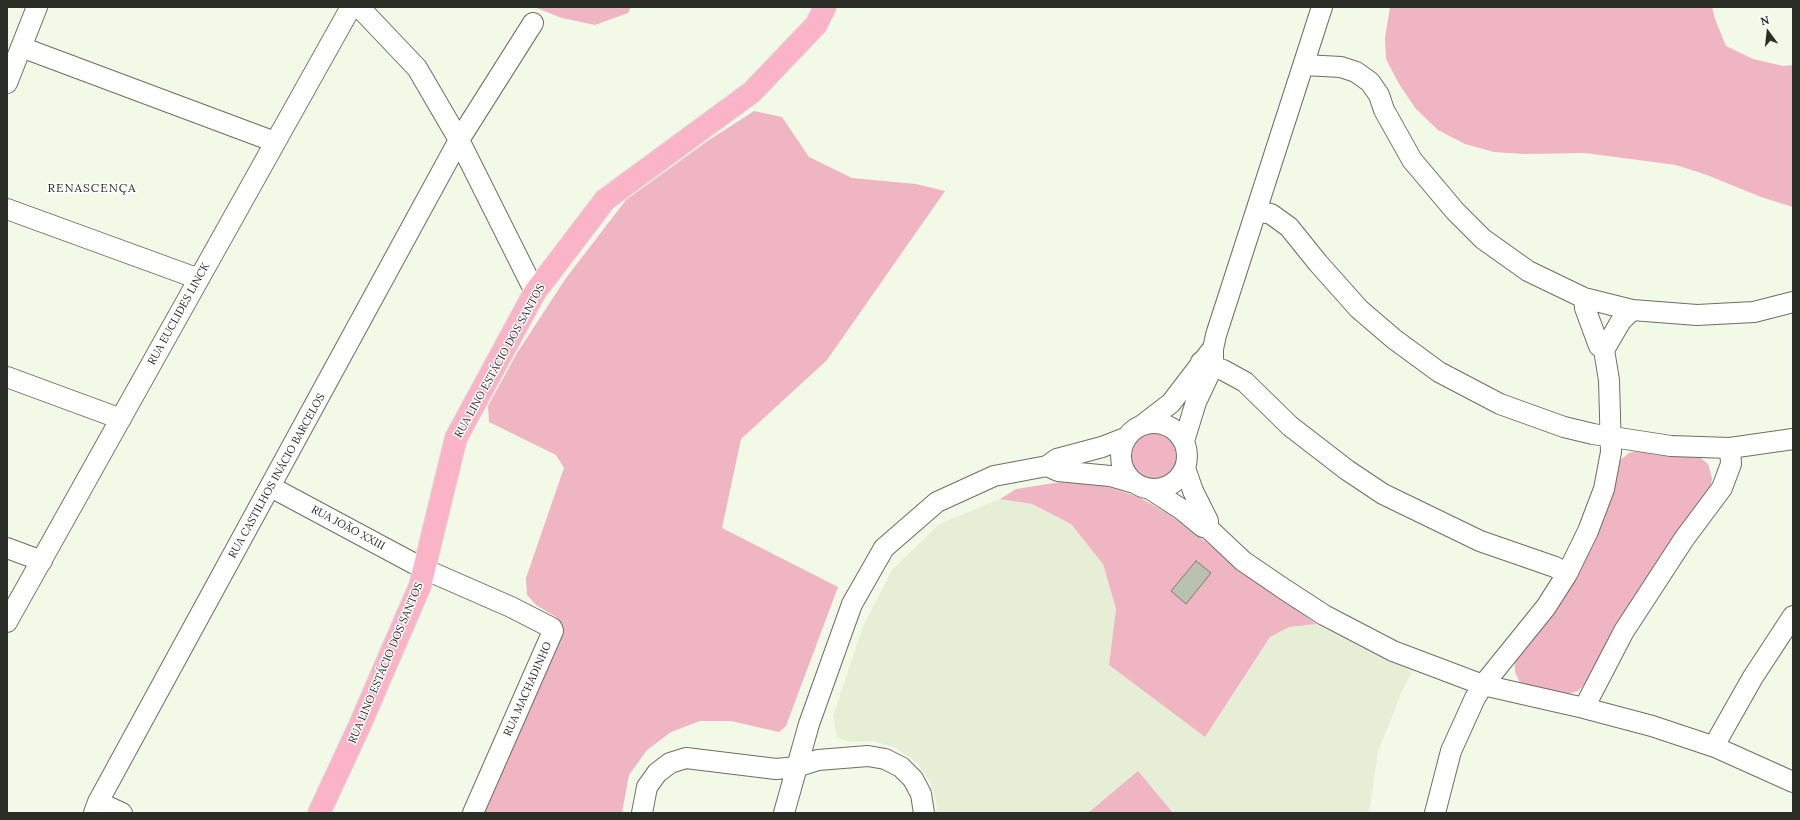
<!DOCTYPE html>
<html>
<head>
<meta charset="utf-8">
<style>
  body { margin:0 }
  #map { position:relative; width:1800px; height:820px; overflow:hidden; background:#f3f9e7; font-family:Lora,serif }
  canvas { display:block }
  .frame { position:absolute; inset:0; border:8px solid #2b2e27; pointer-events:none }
  .north { position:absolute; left:1748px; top:12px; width:40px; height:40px; -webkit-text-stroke:3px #fff; paint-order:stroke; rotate:345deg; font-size:11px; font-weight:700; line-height:16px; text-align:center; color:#2b2e27 }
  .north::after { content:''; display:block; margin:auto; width:14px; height:18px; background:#2b2e27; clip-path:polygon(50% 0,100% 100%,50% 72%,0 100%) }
</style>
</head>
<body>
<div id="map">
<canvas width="1800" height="820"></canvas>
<div class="frame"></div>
<div class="north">N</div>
</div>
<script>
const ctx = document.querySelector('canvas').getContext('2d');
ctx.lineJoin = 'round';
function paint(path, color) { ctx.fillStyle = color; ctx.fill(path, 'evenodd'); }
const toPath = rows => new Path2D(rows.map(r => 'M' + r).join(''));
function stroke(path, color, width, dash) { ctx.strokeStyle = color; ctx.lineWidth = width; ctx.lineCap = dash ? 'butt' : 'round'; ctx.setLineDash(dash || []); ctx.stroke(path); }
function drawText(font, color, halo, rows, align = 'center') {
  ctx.font = font + ' Lora,serif'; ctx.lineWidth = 3; ctx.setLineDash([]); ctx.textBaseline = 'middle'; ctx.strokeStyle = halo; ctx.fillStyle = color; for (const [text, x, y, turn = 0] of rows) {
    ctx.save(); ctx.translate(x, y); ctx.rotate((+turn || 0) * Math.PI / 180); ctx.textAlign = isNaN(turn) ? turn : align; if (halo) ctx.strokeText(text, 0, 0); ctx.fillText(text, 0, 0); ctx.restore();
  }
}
const built = toPath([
  [1000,499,1031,504,1071,524,1103,564,1116,609,1109,665,1205,737,1270,637,1289,627,1316,624,1413,671,1402,691,1378,752,1369,813,936,813,937,805,930,782,916,762,896,748,873,741,848,742,837,737,833,716,863,626,892,570,939,524]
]);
const green = toPath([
  [534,7,631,7,628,13,595,25,562,18],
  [1390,7,1712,7,1715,19,1726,46,1753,59,1783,66,1793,65,1793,207,1761,197,1707,175,1676,165,1585,153,1524,154,1494,152,1465,144,1438,130,1416,109,1399,84,1386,59,1385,38],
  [754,111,782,117,809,157,852,178,916,184,945,191,827,360,741,439,722,528,838,587,786,726,779,732,731,721,700,721,671,732,647,750,629,775,622,813,481,813,560,630,556,617,536,605,527,595,526,578,564,468,556,455,489,422,488,406,517,353,566,278,626,200,706,142],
  '1129 456a25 25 0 1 1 50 0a25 25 0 1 1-50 0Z',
  [1636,451,1697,455,1708,464,1712,478,1711,485,1615,630,1583,686,1578,691,1565,695,1525,687,1519,681,1515,672,1515,663,1517,654,1618,462,1629,453],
  [1061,482,1105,486,1139,497,1170,515,1316,624,1289,627,1270,637,1205,737,1109,665,1116,609,1103,564,1071,524,1032,504,1000,499,1016,489],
  [1138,771,1173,813,1088,813]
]);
const building = toPath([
  [1196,561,1211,573,1186,604,1171,591,1196,561]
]);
const minor = toPath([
  [359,7,417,68,459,140,535,292],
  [21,47,275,142],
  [1304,65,1341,67,1356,72,1370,82,1379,95,1384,110,1412,160,1455,211,1483,239,1528,271,1584,298,1632,310,1697,315,1754,312,1793,302],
  [7,83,37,7],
  [7,209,199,279],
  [1256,211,1271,214,1289,227,1318,263,1359,309,1394,339,1439,372,1500,404,1564,427,1593,434,1671,446,1730,448,1793,439],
  [1584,298,1585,308,1599,346,1604,350],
  [1201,362,1223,370,1245,382,1290,426,1347,470,1383,494,1480,541,1555,567,1567,574],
  [7,377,121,419],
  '1121 456a33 33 0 1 1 66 0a33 33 0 1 1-66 0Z',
  [1145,423,1171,403,1210,352],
  [1184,441,1196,402,1213,366,1213,349,1216,335,1322,7],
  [1047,466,1058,471,1110,476,1134,483],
  [1185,468,1193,491,1208,521,1208,528],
  [271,487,424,569,511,607,552,628,553,631,473,813],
  [1150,489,1181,509,1203,527,1208,528,1243,561,1284,589,1324,615,1393,651,1483,685,1584,708,1652,726,1715,747,1793,782],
  [7,548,42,561],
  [7,622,351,7],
  [1584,708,1624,631,1684,539,1722,488,1731,464,1730,448],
  [1715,747,1719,737,1753,677,1793,616],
  [98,802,122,813],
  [94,813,98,802,459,140,533,23],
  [642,813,647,787,657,773,670,763,686,758,776,769,796,767,818,760,868,756,885,759,901,767,913,779,921,794,924,813],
  [784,813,809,724,852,604,884,548,937,502,994,476,1047,466,1057,459,1102,447,1125,438],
  [1435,813,1451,751,1475,698,1483,685,1546,607,1567,574,1588,531,1604,489,1611,452,1609,380,1604,350,1621,321,1632,310]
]);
const major = toPath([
  [319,813,359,727,420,586,456,438,535,292,605,200,752,92,816,25,825,7]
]);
const streetNames = [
  ["RUA EUCLIDES LINCK",179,314,-61],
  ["RUA LINO ESTÁCIO DOS SANTOS",500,361,-61],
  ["RUA CASTILHOS INÁCIO BARCELOS",277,476,-61],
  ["RUA JOÃO XXIII",348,528,28],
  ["RUA LINO ESTÁCIO DOS SANTOS",386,663,-67],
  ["RUA MACHADINHO",528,689,-66]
];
const neighbourhoodNames = [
  ["RENASCENÇA",92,189]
];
paint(built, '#e6efd6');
paint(green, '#efb5c3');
paint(building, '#bbc1b0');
stroke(building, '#797e6f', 1);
stroke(minor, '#6b7060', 22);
stroke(major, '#dddedc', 24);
stroke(minor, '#fff', 20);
stroke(major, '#fbb3c8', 22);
drawText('11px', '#2b2e27', '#fff', streetNames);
ctx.letterSpacing = '1px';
drawText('12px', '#2b2e27', '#fff', neighbourhoodNames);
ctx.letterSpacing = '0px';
</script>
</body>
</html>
